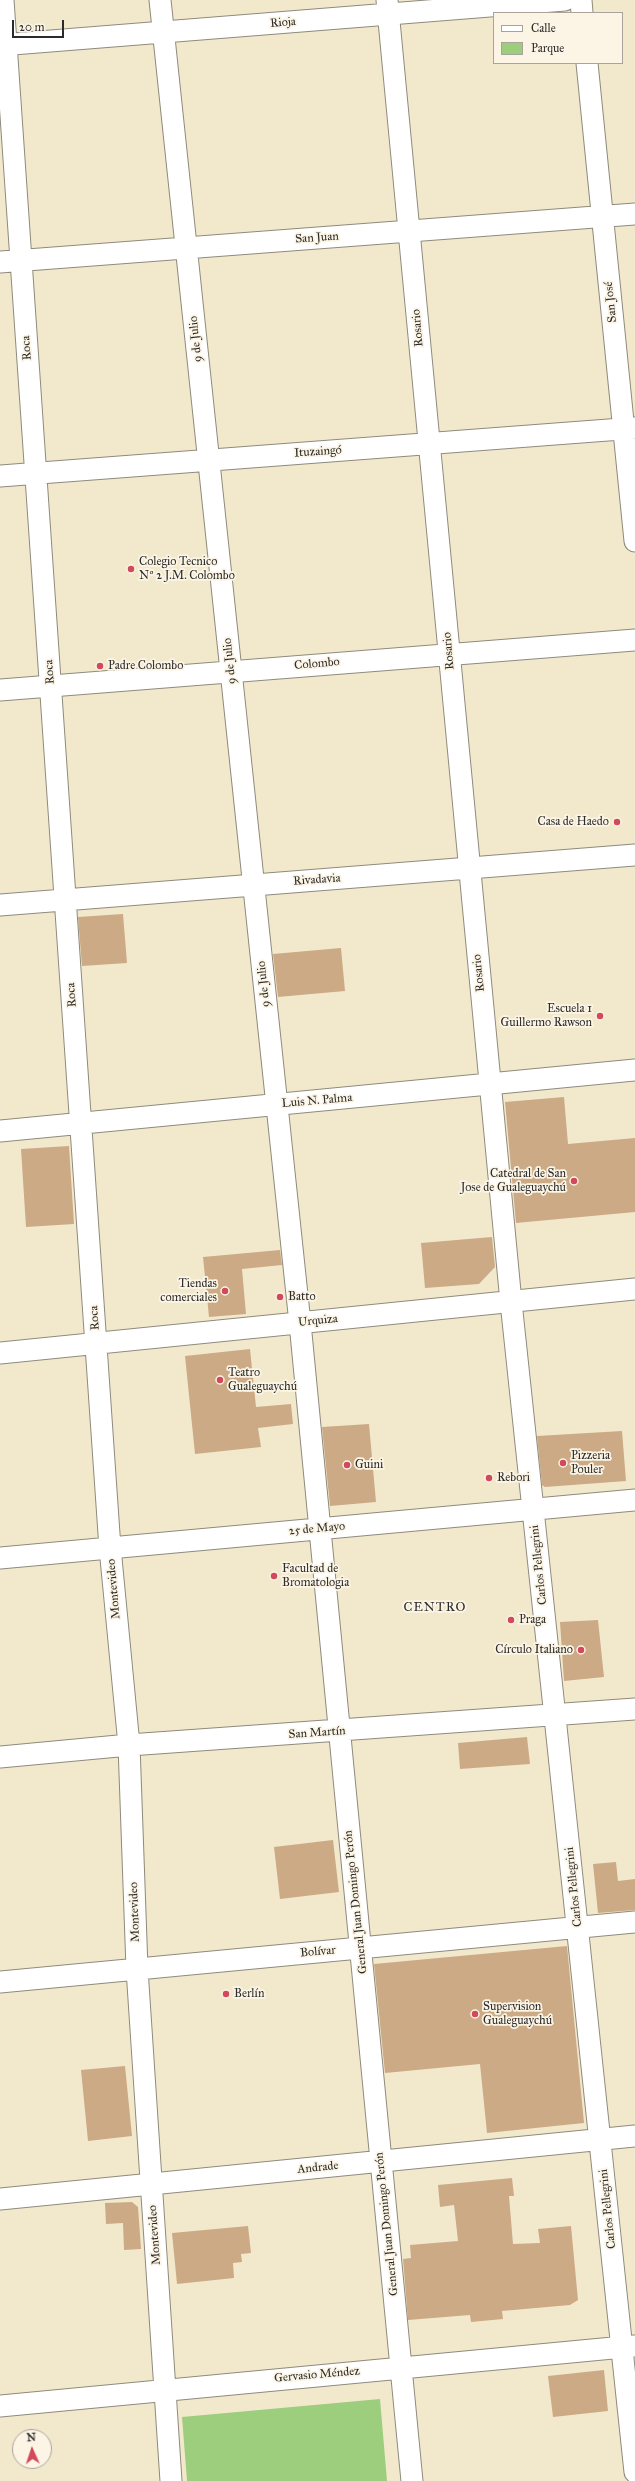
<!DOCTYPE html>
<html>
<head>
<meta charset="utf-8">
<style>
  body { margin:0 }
  #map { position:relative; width:635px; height:2481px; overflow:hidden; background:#f2e9cd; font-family:"IM FELL Great Primer",serif }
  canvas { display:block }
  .legend { position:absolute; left:493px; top:12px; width:130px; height:52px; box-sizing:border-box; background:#fcf5e5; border:1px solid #a8a49b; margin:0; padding:5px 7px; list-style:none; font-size:12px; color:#2b2b2b }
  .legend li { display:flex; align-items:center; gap:8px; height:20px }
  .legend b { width:20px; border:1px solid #a8a49b }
  .north { position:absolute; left:12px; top:2429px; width:40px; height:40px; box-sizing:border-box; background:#fcf5e5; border:1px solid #a8a49b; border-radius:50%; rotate:357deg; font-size:11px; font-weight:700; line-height:16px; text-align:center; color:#2b2b2b }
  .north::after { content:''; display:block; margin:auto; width:14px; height:18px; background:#d1495b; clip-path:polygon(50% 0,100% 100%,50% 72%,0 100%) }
  .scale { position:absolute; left:12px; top:20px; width:52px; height:18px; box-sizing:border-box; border:2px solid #2b2b2b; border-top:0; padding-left:5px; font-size:12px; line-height:14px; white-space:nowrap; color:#2b2b2b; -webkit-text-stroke:3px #fcf5e5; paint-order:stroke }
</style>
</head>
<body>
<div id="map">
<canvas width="635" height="2481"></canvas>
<ul class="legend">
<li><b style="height:5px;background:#fff"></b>Calle</li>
<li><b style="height:11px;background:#9cce7e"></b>Parque</li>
</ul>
<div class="north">N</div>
<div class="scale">20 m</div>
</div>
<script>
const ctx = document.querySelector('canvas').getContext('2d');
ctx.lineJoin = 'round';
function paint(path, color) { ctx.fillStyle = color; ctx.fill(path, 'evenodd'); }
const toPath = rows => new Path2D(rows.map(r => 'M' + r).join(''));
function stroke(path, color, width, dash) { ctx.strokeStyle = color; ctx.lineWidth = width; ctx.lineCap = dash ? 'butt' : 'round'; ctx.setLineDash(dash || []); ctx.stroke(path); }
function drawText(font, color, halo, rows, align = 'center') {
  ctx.font = font + ' "IM FELL Great Primer",serif'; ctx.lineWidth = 3.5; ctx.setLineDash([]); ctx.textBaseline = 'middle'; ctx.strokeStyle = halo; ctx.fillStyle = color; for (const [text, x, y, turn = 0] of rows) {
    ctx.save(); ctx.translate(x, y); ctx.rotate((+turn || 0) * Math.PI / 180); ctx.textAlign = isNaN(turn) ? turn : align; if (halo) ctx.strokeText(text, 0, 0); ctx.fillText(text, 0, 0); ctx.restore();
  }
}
const green = toPath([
  [380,2399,387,2481,187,2481,182,2417]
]);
const building = toPath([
  [123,914,127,963,82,966,78,917],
  [341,948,345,991,278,997,273,954],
  [564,1097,568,1144,635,1138,635,1212,516,1223,505,1102],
  [69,1146,74,1224,26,1227,21,1149],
  [492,1237,495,1267,479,1284,425,1288,421,1243],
  [280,1250,282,1265,242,1269,246,1314,209,1317,203,1257],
  [250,1349,256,1407,291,1404,293,1424,258,1428,261,1447,195,1454,185,1356],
  [369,1424,376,1502,330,1506,322,1427],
  [622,1431,626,1481,545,1487,542,1485,537,1436],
  [598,1620,604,1677,564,1681,560,1622],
  [527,1737,530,1764,460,1769,458,1743],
  [333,1840,339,1892,280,1899,274,1847],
  [616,1862,618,1881,635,1879,635,1910,598,1913,593,1864],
  [567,1946,584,2123,487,2133,480,2064,385,2073,374,1964],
  [125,2066,132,2136,88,2141,81,2070],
  [512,2178,514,2196,509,2196,513,2244,540,2243,538,2229,571,2226,578,2300,570,2305,502,2311,503,2319,471,2322,470,2315,408,2320,403,2259,411,2258,410,2245,458,2241,454,2205,440,2207,438,2185],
  [132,2202,138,2207,141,2249,124,2250,123,2223,106,2224,105,2203],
  [248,2226,251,2253,241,2254,242,2262,233,2263,234,2278,177,2284,172,2233],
  [604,2370,608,2411,553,2417,548,2376]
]);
const minor = toPath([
  [3,0,110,1548,129,1745,137,1969,171,2481],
  [160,0,300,1323,412,2481],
  [387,0,511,1302,635,2472],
  [581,0,582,13],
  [0,45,565,0],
  [587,63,635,541],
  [0,262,635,214],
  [0,476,635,428],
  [0,690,635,640],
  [0,905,635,855],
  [0,1131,635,1070],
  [0,1353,635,1289],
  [0,1558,635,1500],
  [0,1757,129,1745,635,1709],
  [0,1982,635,1922],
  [0,2199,635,2136],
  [0,2406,634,2346]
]);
const markers = [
  [131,569,4,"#d1495b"],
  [100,666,4,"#d1495b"],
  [617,822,4,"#d1495b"],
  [600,1016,4,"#d1495b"],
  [574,1181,4,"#d1495b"],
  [225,1291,4,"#d1495b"],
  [280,1297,4,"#d1495b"],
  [220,1380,4,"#d1495b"],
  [563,1463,4,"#d1495b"],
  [347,1465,4,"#d1495b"],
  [489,1478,4,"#d1495b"],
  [274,1576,4,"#d1495b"],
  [511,1620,4,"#d1495b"],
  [581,1650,4,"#d1495b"],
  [226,1994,4,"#d1495b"],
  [475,2014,4,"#d1495b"]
];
const streetNames = [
  ["Rioja",283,23,-5],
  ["San Juan",317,238,-4],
  ["San José",611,302,-96],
  ["Rosario",418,328,-95],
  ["9 de Julio",196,339,-96],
  ["Roca",27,348,-94],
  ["Ituzaingó",318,452,-4],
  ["Rosario",449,651,-95],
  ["9 de Julio",230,661,-96],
  ["Colombo",317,664,-5],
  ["Roca",50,672,-94],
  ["Rivadavia",317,880,-4],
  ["Rosario",479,973,-96],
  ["9 de Julio",264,984,-96],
  ["Roca",72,995,-94],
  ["Luis N. Palma",317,1101,-5],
  ["Roca",95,1318,-94],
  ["Urquiza",318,1321,-6],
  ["25 de Mayo",317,1529,-5],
  ["Carlos Pellegrini",539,1565,-96],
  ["Montevideo",114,1589,-95],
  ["San Martín",317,1733,-4],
  ["Carlos Pellegrini",574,1887,-96],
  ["General Juan Domingo Perón",356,1902,-96],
  ["Montevideo",135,1912,-92],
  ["Bolívar",318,1952,-5],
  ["Andrade",318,2168,-6],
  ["Carlos Pellegrini",608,2209,-96],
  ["General Juan Domingo Perón",387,2224,-96],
  ["Montevideo",155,2235,-94],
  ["Gervasio Méndez",317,2375,-5]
];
const poiNames = [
  ["Colegio Tecnico",139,562],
  ["Nº 2 J.M. Colombo",139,576],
  ["Padre Colombo",108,666],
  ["Casa de Haedo",609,822,"right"],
  ["Escuela 1",592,1009,"right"],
  ["Guillermo Rawson",592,1023,"right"],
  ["Catedral de San",566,1174,"right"],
  ["Jose de Gualeguaychú",566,1188,"right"],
  ["Tiendas",217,1284,"right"],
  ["comerciales",217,1298,"right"],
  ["Batto",288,1297],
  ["Teatro",228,1373],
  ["Gualeguaychú",228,1387],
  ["Pizzeria",571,1456],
  ["Pouler",571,1470],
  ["Guini",355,1465],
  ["Rebori",497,1478],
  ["Facultad de",282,1569],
  ["Bromatologia",282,1583],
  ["Praga",519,1620],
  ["Círculo Italiano",573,1650,"right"],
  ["Berlín",234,1994],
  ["Supervision",483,2007],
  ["Gualeguaychú",483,2021]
];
const neighbourhoodNames = [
  ["CENTRO",435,1608]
];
paint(green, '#9cce7e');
paint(building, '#ccaa86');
stroke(minor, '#8e8a7c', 23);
stroke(minor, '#fff', 21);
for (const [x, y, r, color] of markers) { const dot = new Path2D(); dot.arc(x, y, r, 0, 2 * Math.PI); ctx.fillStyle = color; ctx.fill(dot); stroke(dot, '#fcf5e5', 1.5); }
drawText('12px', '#2b2b2b', '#fcf5e5', streetNames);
drawText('12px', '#2b2b2b', '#fcf5e5', poiNames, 'left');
ctx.letterSpacing = '1px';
drawText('13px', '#2b2b2b', '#fcf5e5', neighbourhoodNames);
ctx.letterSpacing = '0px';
</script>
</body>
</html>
